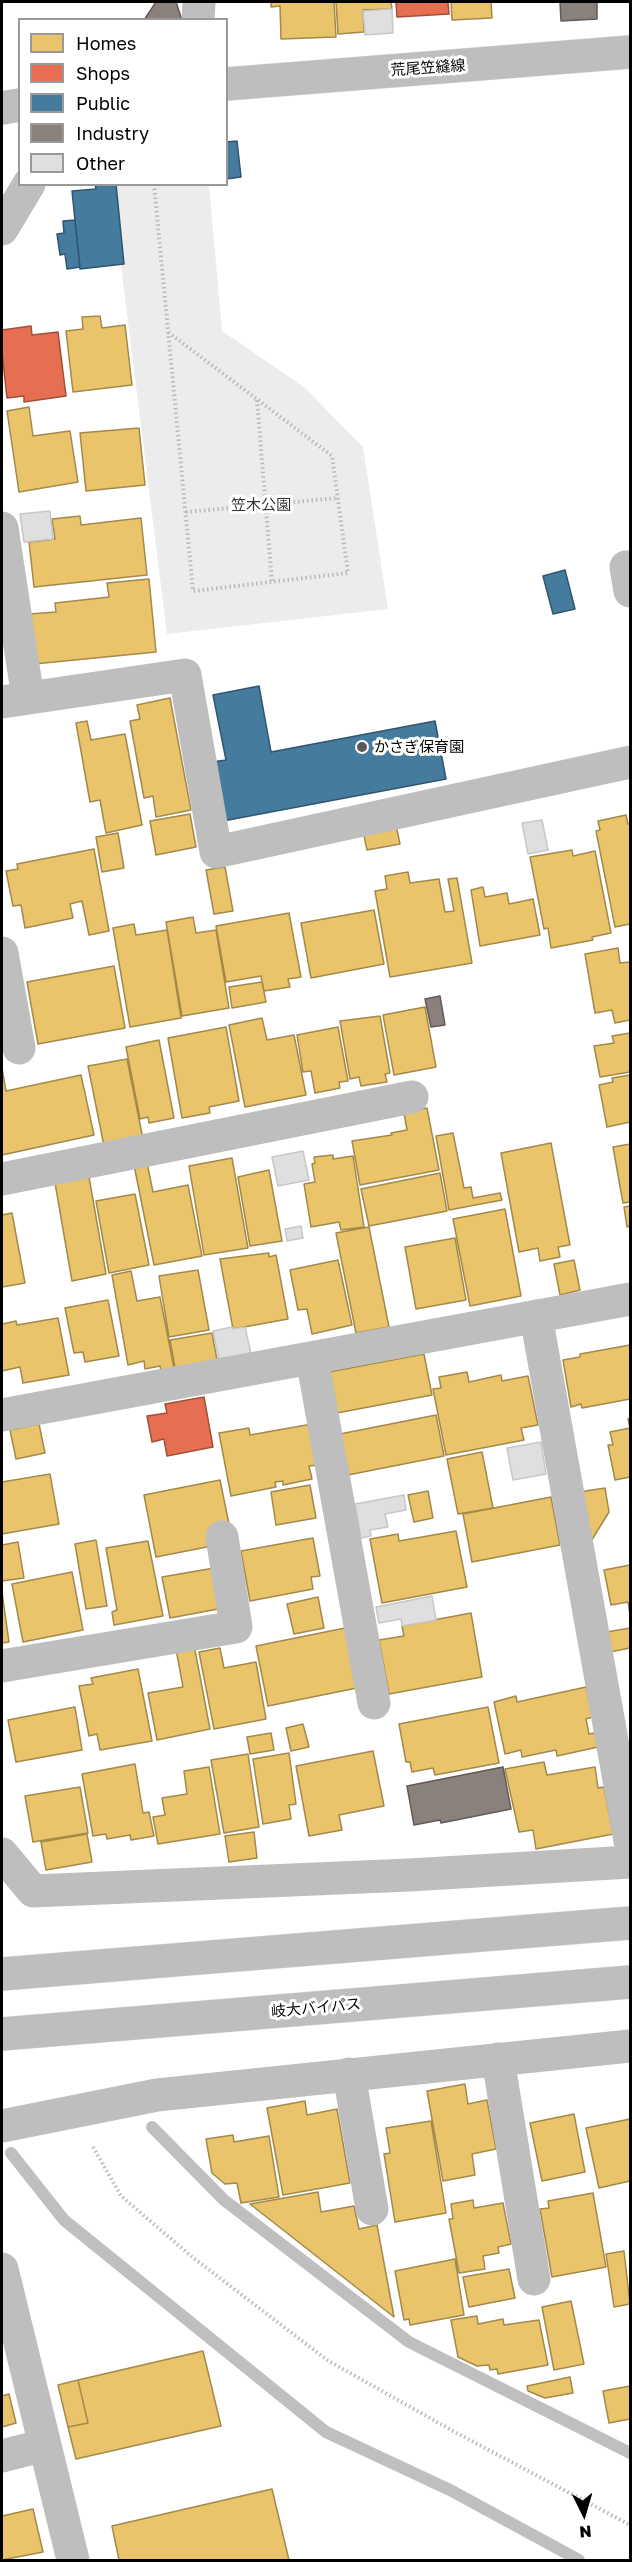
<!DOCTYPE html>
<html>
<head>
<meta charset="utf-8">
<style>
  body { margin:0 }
  #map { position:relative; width:632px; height:2562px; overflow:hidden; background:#fff; font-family:"Golos Text",sans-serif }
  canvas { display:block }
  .frame { position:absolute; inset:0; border:3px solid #000; pointer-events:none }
  .legend { position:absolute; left:18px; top:18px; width:210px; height:168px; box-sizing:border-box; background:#fff; border:2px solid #999; margin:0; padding:8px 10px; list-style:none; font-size:18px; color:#000 }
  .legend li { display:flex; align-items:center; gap:12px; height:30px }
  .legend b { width:30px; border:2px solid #999 }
  .north { position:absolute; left:554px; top:2484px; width:60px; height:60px; -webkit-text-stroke:4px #fff; paint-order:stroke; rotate:175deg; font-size:16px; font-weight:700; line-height:24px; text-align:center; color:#000 }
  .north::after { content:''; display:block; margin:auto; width:21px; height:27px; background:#000; clip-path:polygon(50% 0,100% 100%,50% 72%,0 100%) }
</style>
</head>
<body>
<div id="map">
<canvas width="632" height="2562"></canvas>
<div class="frame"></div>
<ul class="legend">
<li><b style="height:16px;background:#e9c46a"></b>Homes</li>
<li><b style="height:16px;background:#e76f51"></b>Shops</li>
<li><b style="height:16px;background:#457b9d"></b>Public</li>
<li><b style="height:16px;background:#8a817c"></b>Industry</li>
<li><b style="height:16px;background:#dfdfdf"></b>Other</li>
</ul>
<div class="north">N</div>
</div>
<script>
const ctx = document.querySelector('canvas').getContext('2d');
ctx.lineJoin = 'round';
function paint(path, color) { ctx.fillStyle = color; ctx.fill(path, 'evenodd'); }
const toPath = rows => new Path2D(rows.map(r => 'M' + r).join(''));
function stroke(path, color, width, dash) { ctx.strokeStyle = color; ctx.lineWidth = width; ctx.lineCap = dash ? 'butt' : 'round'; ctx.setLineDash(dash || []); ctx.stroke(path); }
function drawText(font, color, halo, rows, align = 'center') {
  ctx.font = font + ' "Golos Text","Noto Sans JP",sans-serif'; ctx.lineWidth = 6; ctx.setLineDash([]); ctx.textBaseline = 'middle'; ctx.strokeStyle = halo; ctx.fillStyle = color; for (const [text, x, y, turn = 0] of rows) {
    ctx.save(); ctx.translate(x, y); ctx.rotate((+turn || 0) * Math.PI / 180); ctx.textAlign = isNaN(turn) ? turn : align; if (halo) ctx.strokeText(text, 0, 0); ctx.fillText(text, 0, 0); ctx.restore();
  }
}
const green = toPath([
  [111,185,209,185,222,331,304,387,363,447,388,609,167,634]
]);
const homes = toPath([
  [271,2,334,2,336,37,281,39,280,6,271,7,271,2],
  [336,2,391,2,392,9,363,10,364,32,338,34,336,2],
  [451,2,491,2,492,18,452,20,451,2],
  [100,316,102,328,125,325,132,385,73,392,66,331,83,329,82,317,100,316],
  [29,407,33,436,70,431,78,482,19,492,7,411,29,407],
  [139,428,145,485,86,491,80,433,139,428],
  [80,516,81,525,141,518,147,575,34,587,29,542,55,539,52,519,80,516],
  [149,579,156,652,34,664,29,614,56,612,55,603,109,597,107,583,149,579],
  [170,698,191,810,156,817,153,796,144,798,130,721,140,719,137,705,170,698],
  [87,721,91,740,125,734,142,825,106,833,100,800,90,802,76,723,87,721],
  [190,814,196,847,156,855,150,821,190,814],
  [626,815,628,824,630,824,630,924,615,927,596,831,600,830,598,821,626,815],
  [395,820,400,844,367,850,362,826,395,820],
  [118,833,124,868,102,872,96,837,118,833],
  [94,849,109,931,89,935,82,901,70,904,73,918,25,928,21,905,13,906,6,871,18,869,17,864,94,849],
  [572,850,573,856,595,851,611,933,592,937,593,940,551,948,548,928,544,929,530,857,572,850],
  [225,867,233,911,214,914,206,870,225,867],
  [408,872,410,883,439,879,445,912,454,911,448,879,457,878,472,963,390,977,375,891,387,889,385,876,408,872],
  [483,887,485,897,507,893,509,904,533,899,540,935,480,946,471,890,483,887],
  [374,910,384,964,311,978,301,923,374,910],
  [289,913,301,977,288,979,290,987,264,991,261,976,226,982,216,926,289,913],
  [193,917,196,933,216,930,229,1008,182,1016,166,922,193,917],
  [134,924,136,935,167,930,181,1018,130,1027,113,928,134,924],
  [618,948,620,963,630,962,630,1020,615,1023,612,1010,595,1013,585,954,618,948],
  [114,966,125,1028,38,1044,27,982,114,966],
  [262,982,266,1002,232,1008,229,987,262,982],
  [425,1007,436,1067,394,1075,383,1015,425,1007],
  [380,1016,390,1073,385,1074,387,1082,361,1086,359,1077,350,1079,340,1021,380,1016],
  [262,1018,267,1040,294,1035,306,1095,245,1107,229,1025,262,1018],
  [226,1027,239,1101,209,1107,210,1113,182,1118,168,1038,226,1027],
  [338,1027,348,1081,339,1082,340,1088,315,1093,311,1071,303,1072,297,1035,338,1027],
  [630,1033,630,1072,600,1077,594,1046,614,1043,612,1036,630,1033],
  [159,1040,174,1118,149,1123,148,1117,140,1119,126,1047,159,1040],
  [127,1059,143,1139,104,1146,88,1066,127,1059],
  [2,1068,6,1091,81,1075,94,1135,2,1155,2,1068],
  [630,1075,630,1122,607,1127,599,1085,613,1082,612,1078,630,1075],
  [427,1108,439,1170,360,1185,352,1141,392,1135,391,1133,407,1130,404,1113,427,1108],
  [453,1133,464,1188,471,1187,473,1198,500,1193,502,1200,449,1210,436,1136,453,1133],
  [551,1143,570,1245,558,1247,560,1257,540,1261,538,1248,519,1252,501,1153,551,1143],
  [630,1144,630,1202,623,1203,613,1147,630,1144],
  [333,1155,333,1159,353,1156,364,1227,341,1230,339,1222,311,1227,304,1184,315,1182,312,1164,315,1163,314,1157,333,1155],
  [232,1158,248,1248,204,1255,189,1166,232,1158],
  [147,1163,153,1192,188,1185,202,1256,154,1265,134,1165,147,1163],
  [269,1170,282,1241,250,1246,238,1177,269,1170],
  [440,1173,447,1211,369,1226,361,1189,440,1173],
  [89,1177,106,1274,72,1281,55,1183,89,1177],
  [135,1194,149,1265,109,1273,96,1201,135,1194],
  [630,1206,630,1226,627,1227,624,1207,630,1206],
  [505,1209,521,1296,470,1306,453,1219,505,1209],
  [12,1213,25,1283,2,1287,2,1215,12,1213],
  [369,1227,389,1327,356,1333,336,1233,369,1227],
  [455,1238,466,1300,416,1309,405,1247,455,1238],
  [269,1253,269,1257,276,1255,288,1319,233,1329,220,1259,269,1253],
  [338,1260,352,1325,312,1334,307,1309,298,1310,290,1270,338,1260],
  [574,1260,580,1290,560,1295,554,1264,574,1260],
  [198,1270,209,1330,169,1337,159,1276,198,1270],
  [131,1271,137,1301,160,1297,174,1368,161,1371,160,1366,145,1369,144,1361,128,1365,112,1275,131,1271],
  [108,1300,119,1356,85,1362,83,1352,74,1353,65,1308,108,1300],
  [58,1318,69,1375,23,1383,20,1367,2,1371,2,1324,16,1321,17,1325,58,1318],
  [212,1333,217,1360,175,1368,170,1340,212,1333],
  [630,1345,630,1399,582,1408,581,1404,571,1407,563,1360,580,1357,580,1354,630,1345],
  [424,1354,432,1395,337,1413,329,1372,424,1354],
  [467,1372,469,1382,501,1375,502,1381,528,1376,538,1425,521,1428,524,1440,446,1455,433,1389,441,1388,439,1377,467,1372],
  [436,1415,444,1456,348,1475,340,1434,436,1415],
  [630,1418,630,1477,615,1480,608,1445,613,1445,610,1432,630,1428,628,1419,630,1418],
  [39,1424,45,1453,16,1459,10,1430,39,1424],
  [312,1424,319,1465,309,1466,312,1479,283,1485,283,1481,275,1482,276,1487,231,1496,219,1433,249,1428,250,1435,312,1424],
  [482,1452,493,1508,458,1514,447,1459,482,1452],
  [50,1474,59,1524,2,1534,2,1482,50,1474],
  [220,1480,231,1534,217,1545,156,1557,144,1495,220,1480],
  [310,1485,316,1518,276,1525,271,1492,310,1485],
  [605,1488,609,1512,588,1546,579,1492,605,1488],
  [428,1491,433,1518,414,1522,408,1495,428,1491],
  [551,1497,560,1545,472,1562,463,1514,551,1497],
  [456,1531,467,1587,382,1603,370,1539,398,1534,399,1541,456,1531],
  [313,1538,320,1576,311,1577,313,1589,250,1601,241,1551,313,1538],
  [96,1540,107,1606,86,1609,75,1544,96,1540],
  [148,1541,163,1616,114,1625,112,1612,117,1610,106,1548,148,1541],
  [18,1542,24,1578,2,1581,2,1545,18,1542],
  [630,1565,630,1615,628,1602,611,1605,604,1570,630,1565],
  [214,1568,218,1609,170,1618,162,1577,214,1568],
  [72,1572,83,1630,23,1642,12,1584,72,1572],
  [2,1592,9,1642,2,1643,2,1592],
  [318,1597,324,1628,294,1634,287,1604,318,1597],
  [471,1613,482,1677,389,1694,379,1640,404,1636,402,1626,471,1613],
  [350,1627,362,1687,268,1706,256,1646,350,1627],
  [630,1628,630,1648,605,1653,601,1633,630,1628],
  [194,1645,210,1729,157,1740,148,1693,183,1687,176,1649,194,1645],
  [220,1648,224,1668,256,1662,266,1719,214,1729,199,1652,220,1648],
  [138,1669,152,1741,100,1750,97,1734,89,1736,79,1686,93,1684,91,1678,138,1669],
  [586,1687,593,1717,586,1719,589,1734,595,1733,598,1747,557,1756,556,1750,522,1757,521,1750,505,1754,494,1702,516,1696,517,1702,586,1687],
  [75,1707,82,1750,16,1762,8,1720,75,1707],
  [488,1707,499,1763,435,1775,433,1768,412,1772,410,1762,406,1762,399,1724,488,1707],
  [303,1724,309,1747,291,1751,286,1728,303,1724],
  [271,1733,274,1750,250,1754,247,1737,271,1733],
  [373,1751,384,1806,339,1815,342,1830,309,1836,296,1766,373,1751],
  [289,1753,296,1804,289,1805,291,1819,263,1824,253,1759,289,1753],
  [248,1754,259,1827,224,1833,211,1760,248,1754],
  [544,1762,547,1775,595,1767,598,1788,604,1787,613,1834,536,1849,533,1830,519,1832,505,1769,544,1762],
  [135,1764,143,1813,149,1812,154,1836,131,1840,130,1835,107,1839,106,1834,93,1836,82,1774,135,1764],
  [209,1767,220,1834,158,1844,153,1817,165,1815,162,1798,187,1794,184,1771,209,1767],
  [80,1787,88,1833,33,1842,25,1796,80,1787],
  [254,1832,257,1858,229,1862,225,1836,254,1832],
  [87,1834,92,1862,46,1870,41,1842,87,1834],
  [465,2084,468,2104,487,2100,496,2149,472,2154,475,2175,443,2181,427,2091,465,2084],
  [305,2101,307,2115,337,2109,350,2183,283,2195,267,2108,305,2101],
  [574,2114,585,2172,542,2181,530,2123,574,2114],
  [630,2119,630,2181,599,2188,586,2128,630,2119],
  [431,2121,446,2213,395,2222,384,2154,390,2153,386,2128,431,2121],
  [233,2135,234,2142,269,2136,279,2197,241,2203,237,2183,225,2184,212,2173,206,2139,233,2135],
  [318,2192,321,2212,354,2206,359,2229,377,2225,394,2317,250,2204,318,2192],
  [593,2193,606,2267,552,2277,540,2209,549,2208,548,2201,593,2193],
  [473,2200,474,2208,503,2203,511,2244,498,2247,499,2253,483,2256,485,2269,459,2273,449,2219,453,2219,451,2204,473,2200],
  [624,2251,630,2304,614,2307,606,2254,624,2251],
  [455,2259,464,2315,410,2325,409,2319,404,2320,395,2271,455,2259],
  [509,2269,515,2298,469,2307,463,2277,509,2269],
  [571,2301,584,2364,554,2370,542,2307,571,2301],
  [477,2316,478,2324,503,2319,504,2325,539,2320,548,2365,498,2374,497,2369,490,2370,489,2365,477,2366,458,2357,451,2320,477,2316],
  [203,2351,221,2426,76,2459,68,2427,88,2423,78,2380,203,2351],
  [570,2377,573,2393,545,2398,528,2391,527,2386,570,2377],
  [78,2380,88,2423,68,2427,58,2385,78,2380],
  [630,2386,630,2419,609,2423,603,2391,630,2386],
  [9,2394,16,2423,2,2427,2,2396,9,2394],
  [272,2489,289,2560,119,2560,112,2526,272,2489],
  [33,2509,43,2552,2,2560,2,2516,33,2509]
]);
const shops = toPath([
  [396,2,448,2,449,14,397,17,396,2],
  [31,326,32,335,58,332,66,396,24,402,24,396,7,398,2,353,2,330,31,326],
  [204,1397,213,1447,167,1456,164,1439,152,1442,147,1416,167,1413,165,1404,204,1397]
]);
const public = toPath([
  [237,141,241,177,226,179,226,142,237,141],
  [95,184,116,184,124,264,80,269,72,191,96,189,95,184],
  [75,220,80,267,67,269,65,254,60,255,57,234,64,233,63,221,75,220],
  [565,570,575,609,553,614,543,576,565,570],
  [259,686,271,752,435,721,446,779,223,821,212,762,226,760,213,695,259,686]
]);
const industry = toPath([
  [156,2,176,2,182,20,144,20,156,2],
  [560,2,597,2,597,19,561,21,560,2],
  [440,996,445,1025,431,1027,425,999,440,996],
  [503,1767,511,1809,441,1823,440,1820,414,1825,407,1786,503,1767]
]);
const stream = toPath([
  [152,2127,224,2200,409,2342,630,2453],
  [11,2153,64,2220,326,2432,450,2490,579,2560]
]);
const building = toPath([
  [392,9,393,33,365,35,363,11,392,9],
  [50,511,53,539,24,542,20,514,50,511],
  [542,820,548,850,528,854,522,823,542,820],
  [303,1151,309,1180,278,1186,272,1157,303,1151],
  [301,1226,303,1238,287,1241,285,1229,301,1226],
  [232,1327,233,1329,245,1327,251,1353,219,1360,213,1331,232,1327],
  [541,1442,546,1474,513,1480,507,1448,541,1442],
  [404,1495,406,1510,385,1514,388,1527,370,1530,371,1536,361,1538,355,1504,404,1495],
  [432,1596,436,1620,402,1626,401,1619,379,1623,376,1607,432,1596]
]);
const path = toPath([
  [154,184,193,591,348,573,332,456,168,332],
  [257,400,272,582],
  [186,512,338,498],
  [93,2147,121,2196,191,2256,327,2360,453,2431,630,2525]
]);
const minor = toPath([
  [198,20,199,2],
  [2,229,29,184],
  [2,528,28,698],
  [630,567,626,567,630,591],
  [2,702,185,675,216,852,630,762],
  [2,953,19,1048],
  [2,1179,412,1097],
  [536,1316,630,1841],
  [312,1358,374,1703],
  [2,1415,630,1299],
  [2,1666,236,1627,222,1537],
  [2,1854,33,1891,409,1875,630,1862],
  [498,2059,534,2279],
  [349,2074,372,2209],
  [2,2126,157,2095,630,2046],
  [2,2269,73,2560],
  [2,2456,45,2445]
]);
const major = toPath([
  [226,84,630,52],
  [2,108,20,105]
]);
const highway = toPath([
  [2,1974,630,1923],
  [2,2034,630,1982]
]);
const markers = [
  [362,747,6,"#595959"]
];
const streetNames = [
  ["荒尾笠縫線",428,68,-4],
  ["岐大バイパス",316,2008,-5]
];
const parkNames = [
  ["笠木公園",261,505]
];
const poiNames = [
  ["かさぎ保育園",374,747]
];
paint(green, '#ececec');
paint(homes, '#e9c46a');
stroke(homes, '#a3894a', 1.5);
paint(shops, '#e76f51');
stroke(shops, '#a24e39', 1.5);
paint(public, '#457b9d');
stroke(public, '#30566e', 1.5);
paint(industry, '#8a817c');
stroke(industry, '#615a57', 1.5);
stroke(stream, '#bfbfbf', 12);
paint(building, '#dfdfdf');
stroke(building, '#c7c7c7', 1.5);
stroke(major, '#dbdbdb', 34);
stroke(highway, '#dbdbdb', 34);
stroke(path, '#b9b9b9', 4, [1.5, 3]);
stroke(minor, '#bebebe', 33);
stroke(major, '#bebebe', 33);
stroke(highway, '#bebebe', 33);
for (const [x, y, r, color] of markers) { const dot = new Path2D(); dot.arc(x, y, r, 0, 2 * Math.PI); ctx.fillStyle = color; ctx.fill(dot); stroke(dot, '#fff', 2); }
drawText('15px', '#000', '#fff', streetNames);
drawText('15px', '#333', '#fff', parkNames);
drawText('15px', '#000', '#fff', poiNames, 'left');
</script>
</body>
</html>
